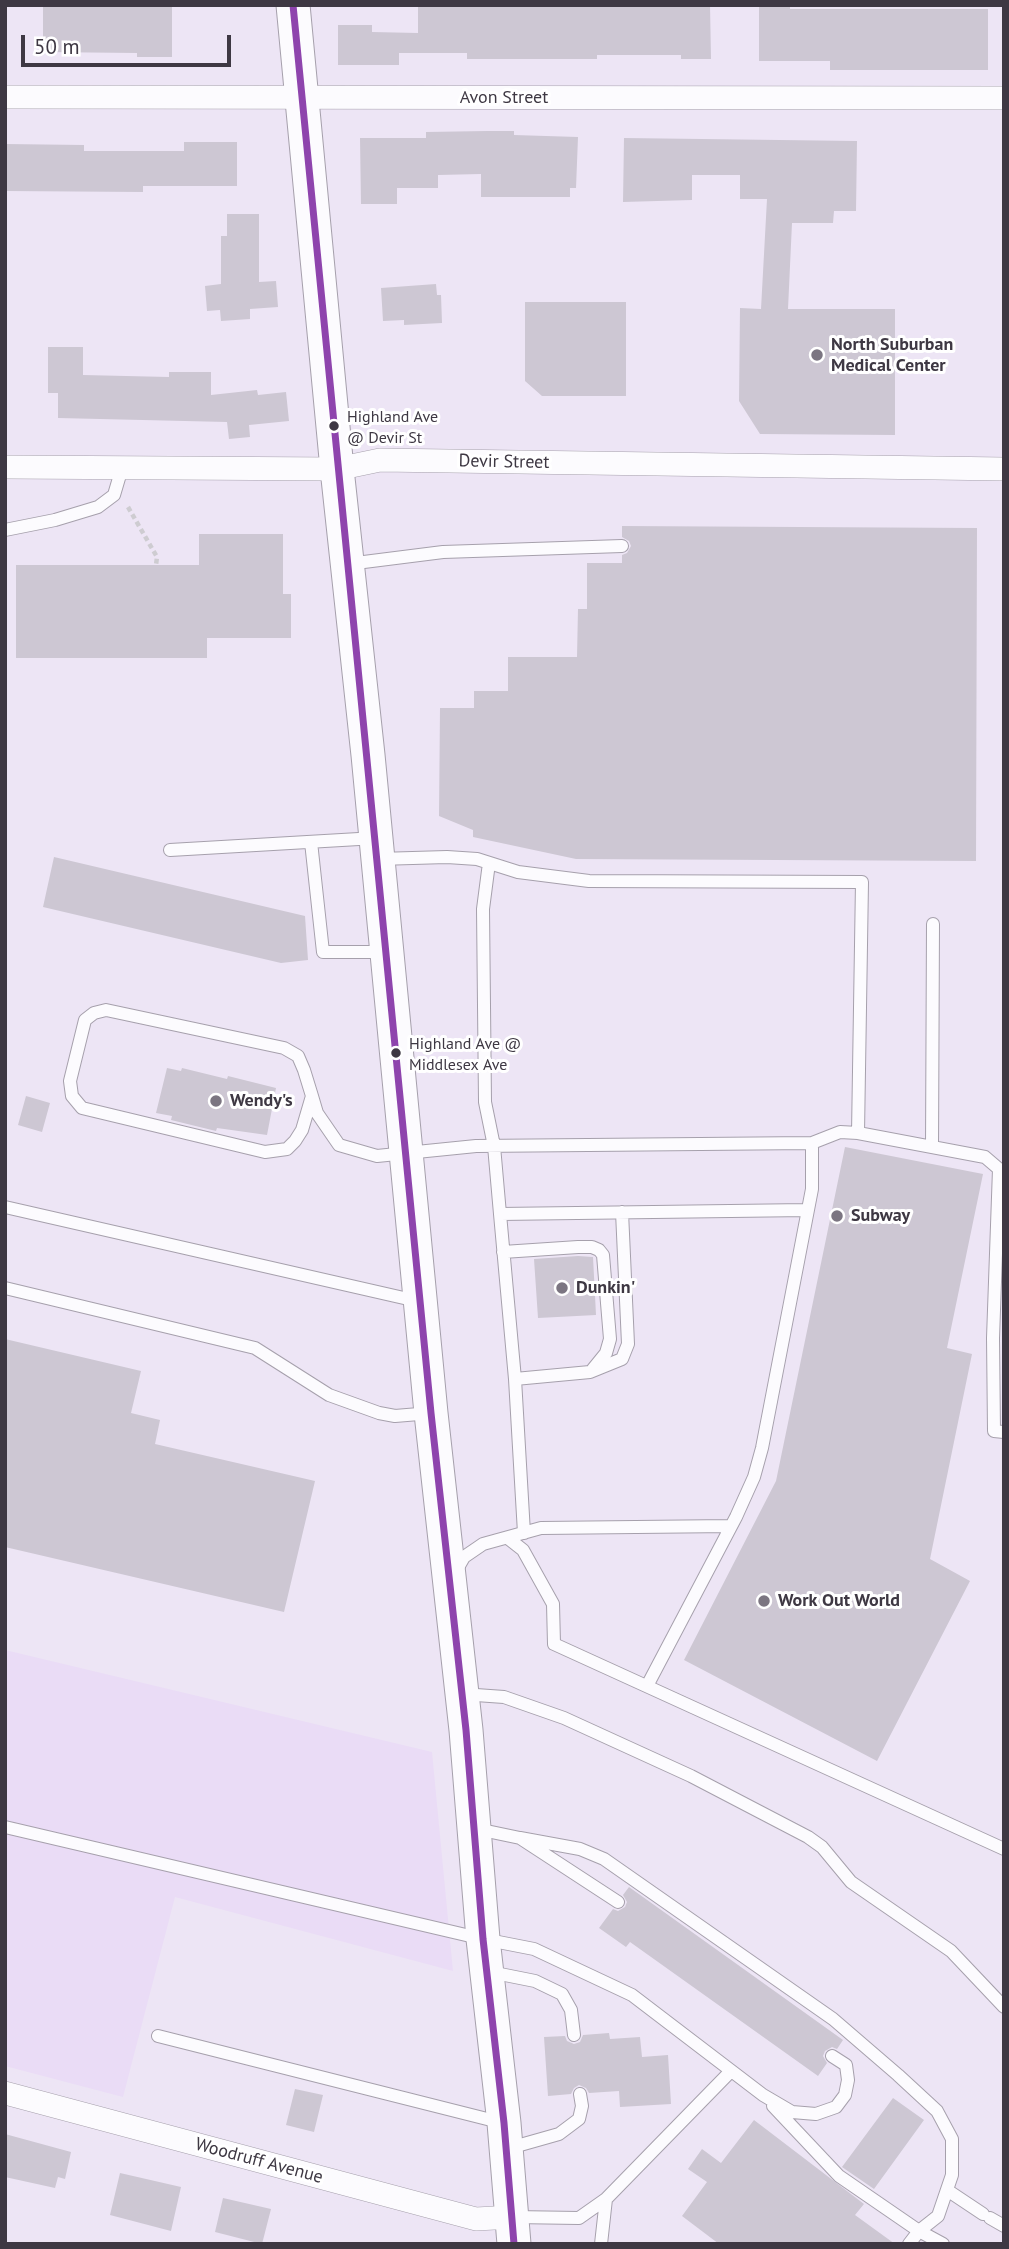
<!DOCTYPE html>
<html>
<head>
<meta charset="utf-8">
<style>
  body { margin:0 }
  #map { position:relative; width:1009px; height:2249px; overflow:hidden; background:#ede5f5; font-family:"PT Sans",sans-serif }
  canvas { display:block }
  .frame { position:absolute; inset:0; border:7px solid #3e3843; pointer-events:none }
  .scale { position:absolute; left:21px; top:35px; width:210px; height:32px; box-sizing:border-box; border:4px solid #3e3843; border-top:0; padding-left:9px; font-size:21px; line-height:24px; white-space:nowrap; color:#3e3843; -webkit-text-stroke:5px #fff; paint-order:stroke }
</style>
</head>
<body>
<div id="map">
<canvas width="1009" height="2249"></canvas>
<div class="frame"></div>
<div class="scale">50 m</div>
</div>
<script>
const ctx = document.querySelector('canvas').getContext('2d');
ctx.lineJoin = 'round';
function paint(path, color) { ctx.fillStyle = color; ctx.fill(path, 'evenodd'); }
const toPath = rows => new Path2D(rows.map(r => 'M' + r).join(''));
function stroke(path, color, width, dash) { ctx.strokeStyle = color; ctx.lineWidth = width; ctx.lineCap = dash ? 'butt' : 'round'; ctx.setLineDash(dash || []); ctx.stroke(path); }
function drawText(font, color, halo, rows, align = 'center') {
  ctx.font = font + ' "PT Sans",sans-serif'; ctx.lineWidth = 6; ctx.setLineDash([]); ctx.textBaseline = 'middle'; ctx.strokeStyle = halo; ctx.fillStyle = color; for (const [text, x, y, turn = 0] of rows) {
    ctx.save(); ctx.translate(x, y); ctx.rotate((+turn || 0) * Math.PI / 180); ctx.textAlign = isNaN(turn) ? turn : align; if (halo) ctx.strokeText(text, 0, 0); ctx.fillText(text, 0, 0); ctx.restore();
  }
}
const built = toPath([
  [5,1650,432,1752,453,1971,175,1897,123,2097,5,2066]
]);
const building = toPath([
  [43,5,172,5,172,57,137,57,137,53,43,52],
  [418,5,568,7,710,5,711,59,681,59,681,55,597,55,597,59,467,59,467,53,399,53,399,65,338,65,338,25,372,25,372,32,418,33],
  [759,5,790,5,790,9,988,9,988,70,830,70,830,61,759,61],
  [487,131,514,131,514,135,578,137,576,188,570,188,570,197,481,197,481,174,438,175,438,188,397,188,397,204,361,204,360,138,426,138,426,132],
  [624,138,857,141,856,211,834,211,833,223,792,223,788,309,895,309,895,435,760,434,739,401,740,308,761,309,767,199,740,199,740,175,692,175,692,200,623,202],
  [184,142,237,142,237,186,143,186,143,192,5,191,5,144,84,145,84,151,184,151],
  [227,214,259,214,259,282,276,281,278,307,250,309,250,319,221,321,220,310,207,311,205,286,221,284,221,236,227,236],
  [436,284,437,295,441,295,442,323,404,325,404,320,383,321,381,288],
  [525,302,626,302,626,396,542,396,525,381],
  [48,347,83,347,83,375,169,377,169,372,211,372,211,395,257,390,258,395,286,392,289,421,249,425,250,437,229,439,227,422,58,418,58,393,48,393],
  [622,526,977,528,976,861,576,859,473,837,473,830,439,816,440,708,474,708,474,691,508,691,508,657,577,657,578,609,587,609,587,563,622,563,622,555,627,553,631,546,629,541,622,537],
  [199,534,283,534,283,594,291,594,291,638,207,638,207,658,16,658,16,565,199,565],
  [54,857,305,916,308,960,281,963,43,907],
  [167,1068,181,1071,182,1068,227,1079,228,1076,276,1088,267,1135,217,1128,216,1131,171,1120,172,1116,156,1113],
  [26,1096,50,1103,42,1132,18,1125],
  [845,1147,983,1174,947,1348,972,1354,930,1559,970,1581,877,1761,684,1660,776,1481],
  [578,1256,593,1257,596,1315,538,1318,534,1259],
  [5,1339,141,1371,131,1413,160,1420,155,1444,315,1481,284,1612,5,1547],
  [629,1887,843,2040,837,2049,832,2047,825,2051,823,2056,827,2063,818,2076,630,1942,626,1947,599,1928,613,1909,618,1911,625,1907,627,1902,623,1895],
  [609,2033,610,2039,640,2037,642,2057,668,2055,671,2104,620,2107,619,2091,589,2093,586,2088,579,2085,574,2088,571,2094,548,2096,544,2037,565,2036,567,2041,574,2044,580,2042,583,2035],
  [295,2089,323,2095,314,2132,286,2125],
  [893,2098,924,2120,874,2189,842,2167],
  [754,2120,864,2204,855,2215,895,2244,719,2244,682,2216,707,2182,688,2169,702,2149,721,2163],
  [5,2134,71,2152,65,2179,58,2177,55,2188,5,2177],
  [120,2173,181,2187,171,2231,110,2215],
  [223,2198,271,2209,262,2244,215,2232]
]);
const path = toPath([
  [128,507,157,557,156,565]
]);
const lane = toPath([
  [5,530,55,520,98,507,114,495,122,468],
  [348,564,443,552,622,546],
  [311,842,323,952,386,952],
  [170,850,376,838],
  [378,859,447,857,477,859,518,872,589,881,862,882,858,1133],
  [489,863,483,909,485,1102,494,1146,500,1214,515,1379,524,1533],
  [312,1096,302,1130,295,1141,287,1149,265,1152,82,1108,72,1096,70,1081,85,1020,94,1013,106,1010,284,1048,298,1056,304,1070,312,1096,317,1113,339,1145,377,1156,476,1146,812,1143,840,1132,858,1133,985,1157,999,1169,993,1338,994,1431,1004,1432],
  [932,1147,933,924],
  [5,1207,417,1301],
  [500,1214,807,1210],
  [503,1252,578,1247,592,1247,599,1250,603,1255,610,1339,606,1353,593,1369],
  [5,1288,255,1348,329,1395,379,1413,395,1416,431,1413],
  [515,1379,590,1372,622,1359,628,1344,622,1212],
  [509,1539,523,1550,553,1604,554,1644,1004,1849],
  [456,1571,464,1557,483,1544,541,1528,731,1526],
  [647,1686,736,1517,754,1477,762,1448,812,1189,812,1143],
  [462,1694,504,1697,564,1718,691,1776,808,1837,822,1847,851,1882,951,1951,1004,2007],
  [5,1827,483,1939,534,1949,632,1995,763,2095,792,2112,816,2114,836,2107,845,2095,848,2080,846,2065,832,2056],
  [477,1829,520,1838,618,1902],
  [520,1838,580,1849,604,1859,833,2019,898,2075,937,2111,952,2139,952,2175,938,2216,919,2231,839,2176,773,2106],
  [490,1972,535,1981,562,1994,571,2010,574,2035],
  [158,2036,503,2123],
  [506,2149,559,2134,579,2119,582,2106,580,2094],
  [947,2190,983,2214],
  [513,2217,579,2218,606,2199,731,2071],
  [990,2218,1004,2226],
  [601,2244,606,2199],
  [909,2244,919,2231,943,2244]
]);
const street = toPath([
  [5,97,1004,98],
  [5,467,337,469,380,460,1004,469],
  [5,2093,476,2219,513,2217]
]);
const secondary = toPath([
  [293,5,337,469,368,755,431,1413,466,1730,483,1939,504,2123,514,2244]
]);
const bus1 = toPath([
  [293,5,431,1413,466,1730,483,1939,504,2123,514,2244]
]);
const markers = [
  [817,355,7,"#7b7581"],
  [334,426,6,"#3e3843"],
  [396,1053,6,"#3e3843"],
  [216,1101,7,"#7b7581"],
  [837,1216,7,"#7b7581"],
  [562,1288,7,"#7b7581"],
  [764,1601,7,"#7b7581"]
];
const busNames = [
  ["Highland Ave",347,417],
  ["@ Devir St",347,438],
  ["Highland Ave @",409,1044],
  ["Middlesex Ave",409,1065]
];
const streetNames = [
  ["Avon Street",504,98],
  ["Devir Street",504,462,1],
  ["Woodruff Avenue",259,2161,15]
];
const poiNames = [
  ["North Suburban",831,345],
  ["Medical Center",831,366],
  ["Wendy's",230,1101],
  ["Subway",851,1216],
  ["Dunkin'",576,1288],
  ["Work Out World",778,1601]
];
paint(built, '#eadcf6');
paint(building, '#cdc7d3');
stroke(lane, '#a6a0ac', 14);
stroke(street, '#a6a0ac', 24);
stroke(secondary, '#a6a0ac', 35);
stroke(path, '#ceccd1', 4.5, [5, 3.5]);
stroke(lane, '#fcfbfe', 12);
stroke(street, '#fcfbfe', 23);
stroke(secondary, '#fcfbfe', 33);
stroke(bus1, '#8e44ad', 7);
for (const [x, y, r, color] of markers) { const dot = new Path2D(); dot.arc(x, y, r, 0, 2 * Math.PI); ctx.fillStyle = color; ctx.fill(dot); stroke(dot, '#fff', 2.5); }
drawText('16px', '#3e3843', '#fff', busNames, 'left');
drawText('18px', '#3e3843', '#fff', streetNames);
drawText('bold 18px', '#3e3843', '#fff', poiNames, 'left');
</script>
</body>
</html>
